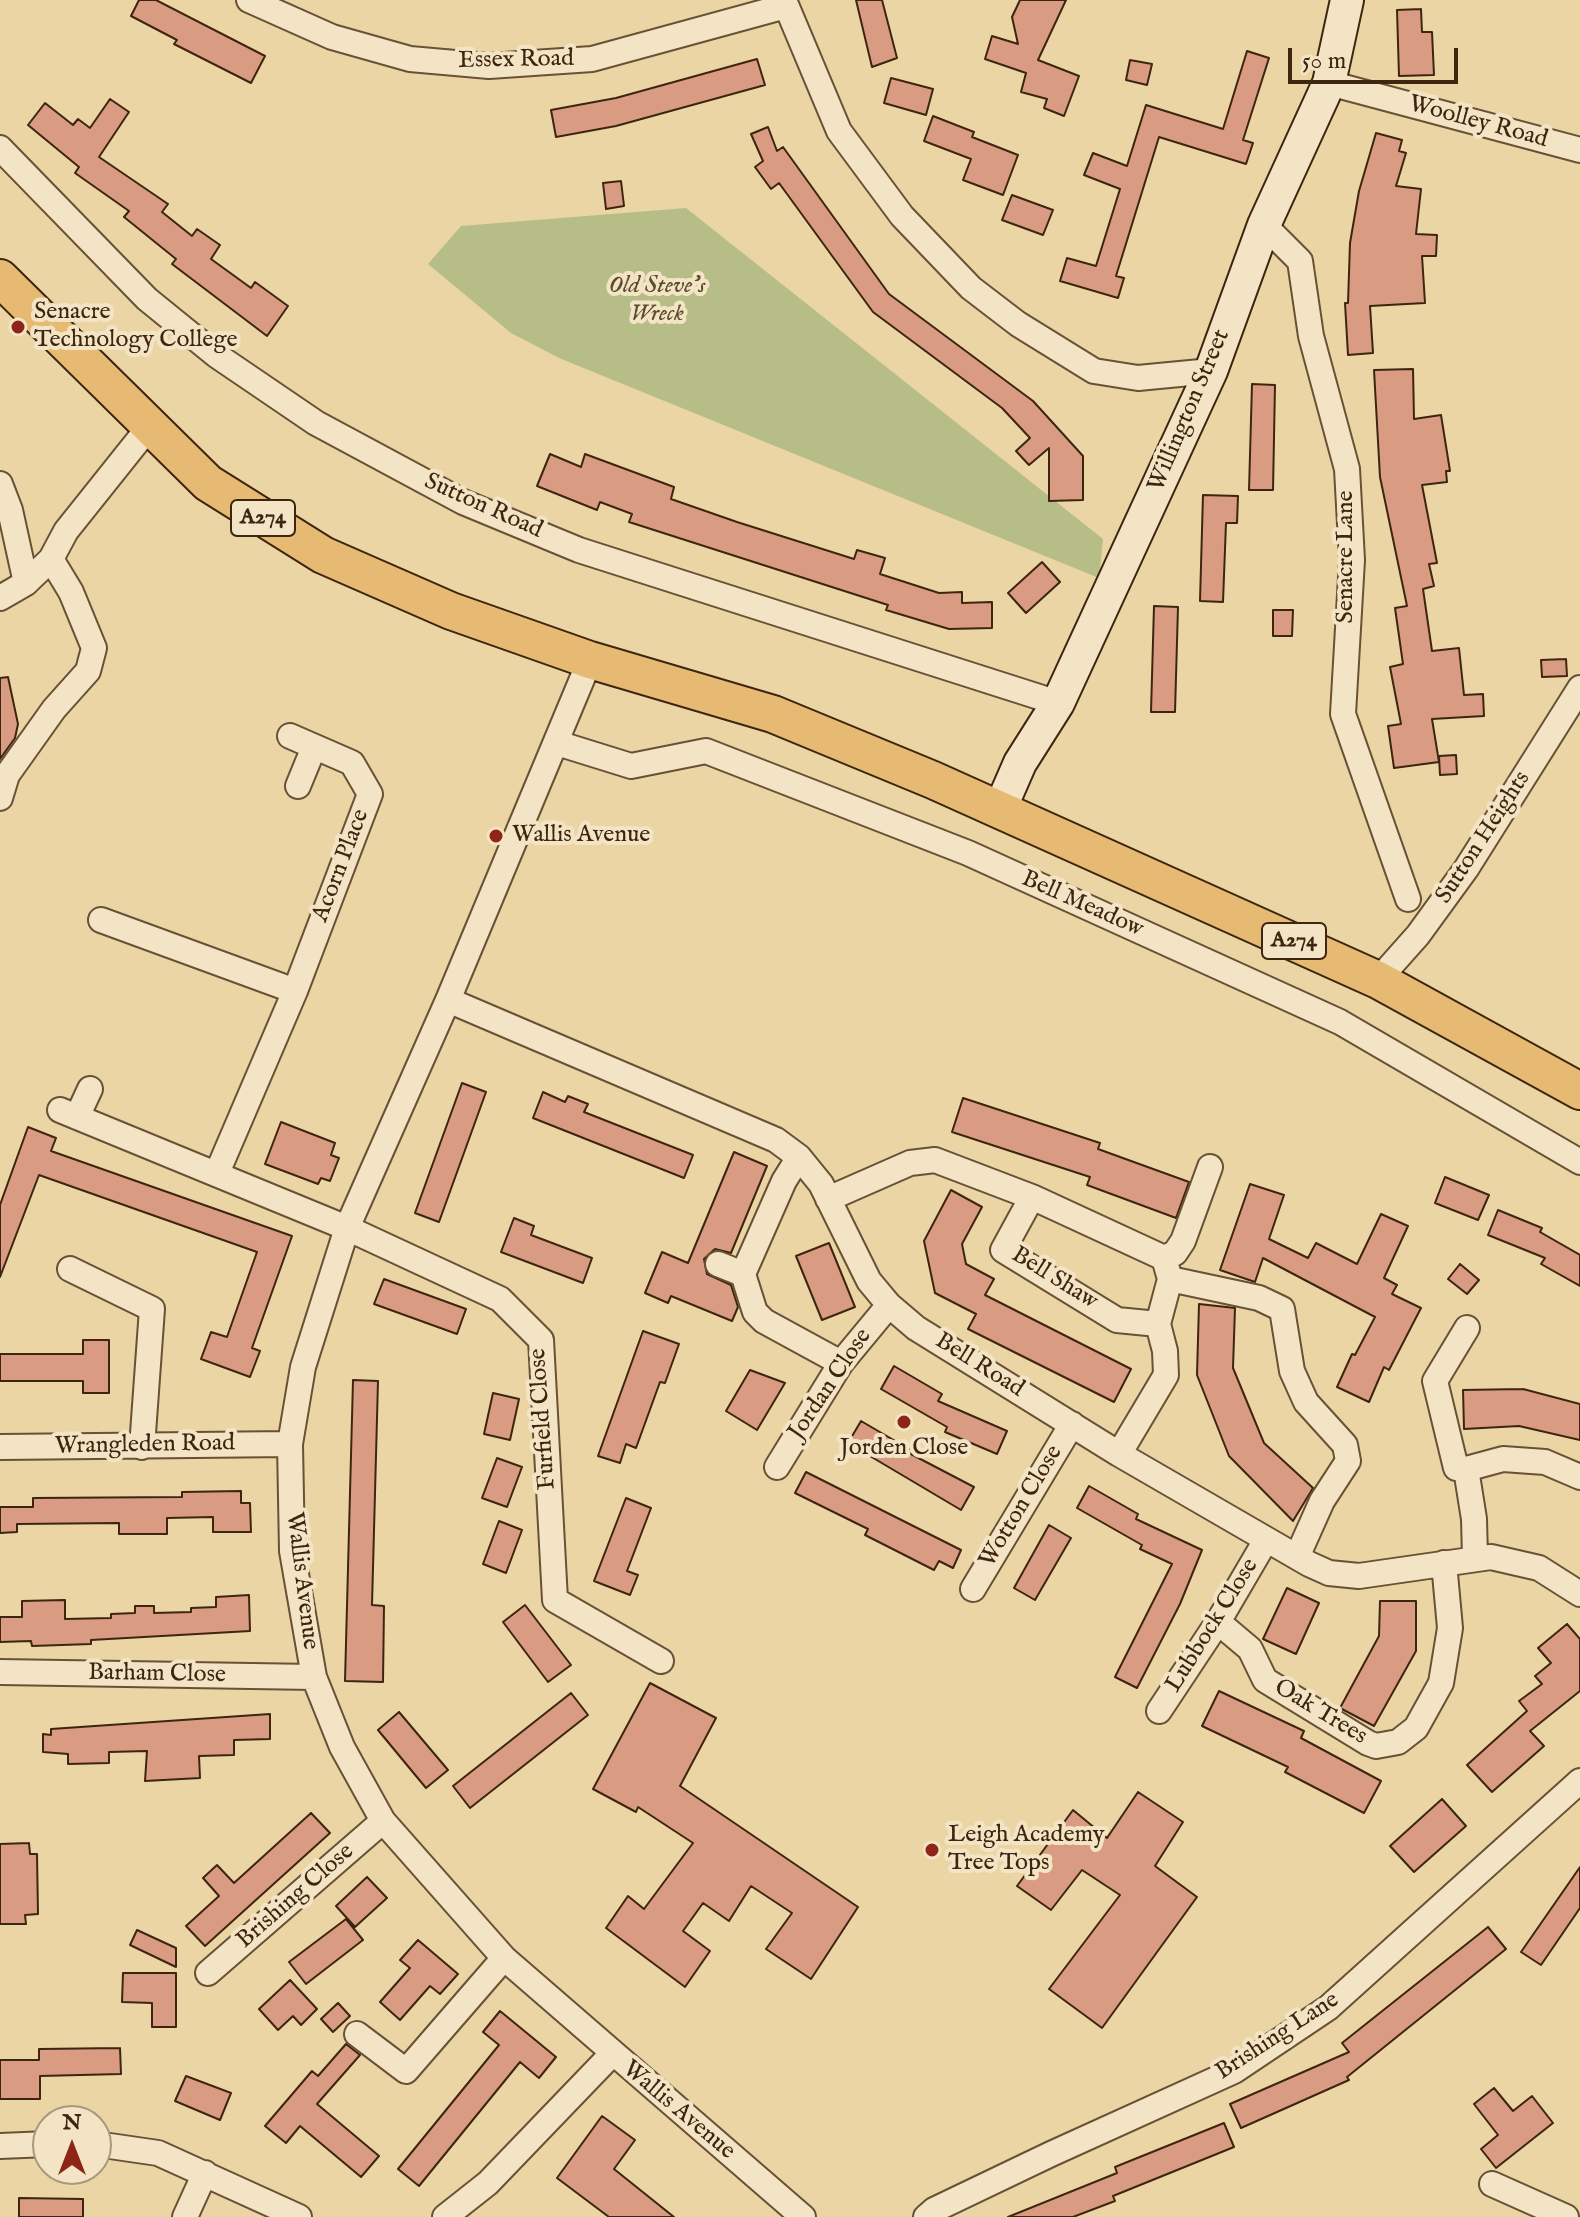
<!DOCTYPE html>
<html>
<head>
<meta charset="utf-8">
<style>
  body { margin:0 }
  #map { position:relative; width:1580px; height:2217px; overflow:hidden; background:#ebd5a4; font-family:"IM FELL English",serif }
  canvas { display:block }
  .north { position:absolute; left:32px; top:2105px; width:80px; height:80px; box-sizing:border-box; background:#f2e4c4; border:2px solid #aa987c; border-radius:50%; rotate:0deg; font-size:22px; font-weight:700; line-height:32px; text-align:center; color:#3d2510 }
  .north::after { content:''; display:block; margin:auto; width:28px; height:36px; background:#8f2418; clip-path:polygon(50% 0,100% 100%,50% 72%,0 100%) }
  .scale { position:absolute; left:1288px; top:48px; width:170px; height:36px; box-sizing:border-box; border:4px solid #3d2510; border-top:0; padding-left:10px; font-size:24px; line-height:28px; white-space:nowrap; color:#3d2510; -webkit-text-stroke:6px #f2e4c4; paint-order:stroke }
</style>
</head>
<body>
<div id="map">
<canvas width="1580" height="2217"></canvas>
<div class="north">N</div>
<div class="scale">50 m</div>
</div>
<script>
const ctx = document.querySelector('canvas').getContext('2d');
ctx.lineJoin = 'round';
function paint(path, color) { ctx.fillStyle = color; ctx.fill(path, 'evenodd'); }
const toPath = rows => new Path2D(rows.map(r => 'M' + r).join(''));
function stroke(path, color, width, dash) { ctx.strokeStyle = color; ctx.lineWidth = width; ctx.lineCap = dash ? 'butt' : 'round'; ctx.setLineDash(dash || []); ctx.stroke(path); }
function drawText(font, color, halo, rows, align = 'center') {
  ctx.font = font + ' "IM FELL English",serif'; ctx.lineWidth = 8; ctx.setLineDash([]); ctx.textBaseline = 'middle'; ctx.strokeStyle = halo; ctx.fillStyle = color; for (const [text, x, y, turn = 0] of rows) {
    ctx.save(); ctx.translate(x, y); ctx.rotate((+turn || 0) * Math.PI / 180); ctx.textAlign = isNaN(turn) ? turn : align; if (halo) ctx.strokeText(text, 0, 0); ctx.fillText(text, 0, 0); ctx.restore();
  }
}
const green = toPath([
  [686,208,1103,539,1099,578,559,358,511,333,428,264,461,226]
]);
const building = toPath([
  [139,0,156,0,265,56,251,83,174,44,177,40,131,16,139,0],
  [856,0,882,0,897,58,872,67,856,0],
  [1020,0,1066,0,1038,60,1079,76,1064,116,1044,108,1047,99,1021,92,1026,73,985,59,992,36,1018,44,1012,17,1020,0],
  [1421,9,1422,32,1432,32,1434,75,1399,76,1397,10,1421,9],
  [1247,51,1269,58,1243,140,1253,143,1246,164,1159,137,1116,276,1124,278,1118,298,1060,281,1067,258,1096,266,1120,189,1084,175,1093,153,1127,166,1146,105,1223,129,1247,51],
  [757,59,765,85,616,126,556,137,551,110,616,98,757,59],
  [1130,60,1152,64,1147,85,1126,80,1130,60],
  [891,78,933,89,926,115,884,103,891,78],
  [110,99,129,112,99,157,168,204,162,212,192,236,197,229,220,245,211,259,251,288,255,282,288,306,267,336,172,264,176,259,124,217,129,211,75,173,79,167,28,125,45,103,73,125,78,119,90,128,110,99],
  [933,116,974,132,972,137,1018,155,1003,195,963,180,971,159,924,141,933,116],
  [768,127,777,151,783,147,889,294,1033,401,1083,456,1083,500,1049,501,1049,448,1029,465,1016,451,1030,438,1002,408,873,312,779,183,771,189,755,167,763,161,751,134,768,127],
  [1376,133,1402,140,1399,151,1406,153,1396,186,1421,189,1416,234,1437,235,1436,256,1422,256,1425,303,1370,306,1373,353,1348,355,1345,303,1348,303,1350,243,1359,191,1376,133],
  [621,181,624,206,606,209,603,183,621,181],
  [1012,195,1053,210,1043,235,1002,220,1012,195],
  [1413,369,1414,419,1441,415,1450,471,1446,471,1447,482,1422,485,1437,563,1429,564,1434,586,1423,589,1432,651,1459,648,1464,695,1483,694,1484,716,1432,719,1439,762,1394,768,1388,726,1401,724,1390,667,1403,664,1395,608,1407,606,1380,477,1374,370,1413,369],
  [1252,384,1275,385,1273,490,1249,490,1252,384],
  [550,454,581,467,585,454,674,487,671,499,737,522,854,559,857,550,885,558,880,574,939,593,962,592,962,603,992,602,992,628,949,629,886,610,888,605,629,522,632,514,600,502,597,510,537,486,550,454],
  [1203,495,1238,496,1237,523,1226,523,1223,602,1200,601,1203,495],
  [1042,562,1060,582,1026,613,1008,593,1042,562],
  [1154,606,1178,607,1175,712,1151,712,1154,606],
  [1273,610,1293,610,1292,636,1273,636,1273,610],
  [1566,659,1567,676,1542,677,1541,660,1566,659],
  [8,677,18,724,15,738,0,759,0,678,8,677],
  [1456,755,1457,774,1440,775,1439,756,1456,755],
  [462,1083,486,1092,439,1222,415,1213,462,1083],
  [543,1092,565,1102,568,1096,588,1104,584,1112,693,1155,684,1178,533,1118,543,1092],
  [963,1098,1100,1143,1098,1149,1189,1182,1176,1218,1087,1185,1090,1177,952,1132,963,1098],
  [281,1122,335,1143,331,1155,339,1158,330,1181,321,1178,318,1184,265,1164,281,1122],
  [28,1127,56,1138,51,1151,292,1236,252,1348,260,1351,250,1377,201,1359,211,1332,227,1337,257,1252,39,1175,0,1277,0,1205,28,1127],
  [734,1152,767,1166,731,1253,715,1249,704,1259,707,1274,731,1285,738,1307,732,1321,671,1296,668,1303,645,1293,662,1252,688,1263,734,1152],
  [1445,1177,1489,1195,1478,1220,1435,1203,1445,1177],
  [1250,1184,1284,1195,1269,1239,1308,1258,1316,1243,1357,1264,1381,1214,1408,1226,1384,1278,1397,1285,1392,1294,1421,1308,1389,1370,1384,1367,1369,1402,1337,1387,1352,1354,1355,1355,1375,1317,1263,1258,1255,1282,1220,1270,1250,1184],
  [951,1190,982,1207,962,1244,966,1264,994,1279,985,1295,1131,1369,1114,1402,968,1329,976,1314,935,1293,924,1241,951,1190],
  [1498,1210,1542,1228,1540,1232,1580,1255,1580,1286,1541,1264,1545,1258,1488,1235,1498,1210],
  [514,1218,534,1226,531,1235,592,1258,583,1283,501,1252,514,1218],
  [829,1243,855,1307,822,1320,796,1256,829,1243],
  [1460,1264,1479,1280,1467,1294,1448,1279,1460,1264],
  [384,1279,466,1309,457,1334,374,1304,384,1279],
  [1199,1304,1235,1308,1233,1368,1264,1443,1313,1488,1293,1521,1229,1456,1197,1375,1199,1304],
  [643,1331,679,1344,665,1383,660,1382,636,1448,626,1444,620,1463,598,1456,643,1331],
  [83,1340,109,1340,109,1393,83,1393,83,1381,0,1381,0,1354,83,1354,83,1340],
  [894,1366,942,1394,938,1401,1007,1431,997,1454,945,1432,947,1427,881,1389,894,1366],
  [750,1370,785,1383,757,1430,726,1411,750,1370],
  [353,1380,378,1381,372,1605,384,1606,383,1682,345,1681,353,1380],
  [1523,1389,1580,1404,1580,1440,1519,1426,1464,1429,1463,1390,1523,1389],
  [493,1393,519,1399,510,1440,484,1434,493,1393],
  [861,1421,909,1449,907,1452,974,1487,961,1510,848,1443,861,1421],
  [497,1458,522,1467,507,1507,482,1498,497,1458],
  [806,1472,961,1550,953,1568,939,1561,934,1570,865,1535,868,1529,795,1493,806,1472],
  [1089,1486,1138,1514,1136,1519,1202,1550,1180,1604,1137,1688,1115,1677,1172,1564,1140,1549,1142,1545,1077,1508,1089,1486],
  [241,1491,241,1503,250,1503,251,1532,213,1532,213,1517,167,1518,167,1534,119,1534,119,1523,17,1524,17,1532,0,1533,0,1507,33,1507,33,1498,182,1497,182,1492,241,1491],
  [626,1498,651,1508,627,1571,638,1575,630,1595,594,1581,626,1498],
  [499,1521,522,1530,506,1573,483,1564,499,1521],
  [1049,1525,1071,1538,1035,1600,1014,1588,1049,1525],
  [1287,1588,1319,1603,1296,1654,1263,1639,1287,1588],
  [249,1595,250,1631,91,1640,91,1644,32,1646,31,1641,0,1642,0,1617,22,1617,22,1601,65,1600,65,1619,111,1618,111,1614,135,1613,135,1606,154,1606,154,1613,191,1612,191,1608,216,1607,216,1597,249,1595],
  [1380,1601,1416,1601,1416,1651,1374,1726,1340,1708,1379,1636,1380,1601],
  [525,1605,571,1665,548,1682,503,1622,525,1605],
  [1567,1624,1580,1639,1580,1691,1530,1731,1544,1746,1492,1792,1467,1765,1527,1711,1519,1701,1542,1684,1535,1676,1551,1663,1538,1648,1567,1624],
  [650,1683,716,1718,680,1786,858,1907,811,1979,766,1949,792,1913,751,1886,729,1921,703,1903,683,1931,710,1951,685,1987,606,1928,628,1896,644,1909,693,1843,638,1807,636,1812,593,1789,650,1683],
  [1219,1691,1304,1731,1301,1738,1381,1781,1364,1813,1285,1772,1288,1767,1202,1726,1219,1691],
  [571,1693,588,1715,470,1808,453,1786,571,1693],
  [399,1712,448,1770,426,1788,378,1730,399,1712],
  [270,1714,270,1739,234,1740,234,1755,199,1756,200,1778,145,1781,147,1751,109,1752,109,1763,68,1764,68,1754,43,1752,43,1734,51,1735,51,1729,270,1714],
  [1138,1792,1183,1822,1155,1866,1197,1897,1102,2028,1049,1989,1120,1895,1082,1870,1051,1910,1017,1886,1073,1810,1107,1838,1138,1792],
  [1442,1799,1466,1826,1414,1872,1390,1846,1442,1799],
  [311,1813,330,1833,205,1946,186,1926,219,1896,203,1878,217,1865,234,1883,311,1813],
  [29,1843,30,1854,37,1854,38,1914,25,1915,26,1924,0,1924,0,1844,29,1843],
  [1580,1867,1580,1908,1541,1965,1521,1952,1580,1867],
  [367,1877,387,1898,355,1927,336,1906,367,1877],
  [346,1919,363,1940,306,1984,289,1962,346,1919],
  [1488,1927,1506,1949,1347,2077,1349,2080,1241,2128,1230,2104,1349,2052,1342,2043,1488,1927],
  [137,1930,176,1948,176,1967,130,1945,137,1930],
  [418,1940,458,1974,440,1994,430,1986,400,2020,380,2002,410,1968,400,1960,418,1940],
  [123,1973,176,1973,176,2027,152,2027,152,2003,122,2002,123,1973],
  [290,1980,317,2009,301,2025,293,2016,278,2030,259,2009,290,1980],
  [338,2003,350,2016,333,2032,321,2019,338,2003],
  [500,2011,556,2057,539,2078,520,2062,419,2186,398,2169,499,2045,483,2032,500,2011],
  [346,2044,360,2055,317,2104,379,2156,361,2177,300,2126,286,2143,265,2126,312,2071,318,2076,346,2044],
  [120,2048,121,2074,40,2076,40,2099,0,2099,0,2060,39,2060,39,2049,120,2048],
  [186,2076,231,2093,220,2120,175,2101,186,2076],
  [1494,2088,1513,2111,1532,2096,1553,2123,1496,2168,1481,2149,1498,2135,1474,2104,1494,2088],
  [602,2116,635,2140,614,2169,674,2217,609,2217,557,2178,602,2116],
  [1224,2123,1234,2147,1113,2196,1115,2201,1073,2217,1008,2217,1117,2173,1115,2167,1224,2123],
  [19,2198,83,2199,83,2217,19,2217,19,2198]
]);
const street = toPath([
  [249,0,332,37,410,59,489,66,592,59,786,6],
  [784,0,839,131,902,216,971,288,1018,324,1094,371,1138,378,1211,371],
  [1329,83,1580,150],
  [0,148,147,299,216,355,316,423,463,502,579,550,1058,703],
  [1264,225,1300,261,1311,336,1347,469,1352,560,1343,714,1408,899],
  [0,484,10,510,26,583],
  [0,598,26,583,51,559,66,531,149,427],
  [590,660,448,1000,347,1228,303,1367,290,1444,292,1551,314,1677,342,1747,383,1821,504,1958,803,2217],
  [557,743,631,766,706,751,968,853,1340,1022,1580,1162],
  [298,786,314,747],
  [0,798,7,775,54,709,88,671,94,648,71,592,51,559],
  [101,920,295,991],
  [1378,980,1418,935,1466,869,1580,688],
  [448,1000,776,1140,799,1157,821,1184,869,1281,889,1305,916,1328,1119,1454,1309,1564,1329,1573,1359,1576,1491,1557,1539,1568,1580,1594],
  [60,1110,347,1228,500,1299,541,1340,555,1600,661,1661],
  [77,1117,90,1089],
  [217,1173,295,991,370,794,352,763,290,736],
  [1032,1197,1003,1250,1117,1320,1158,1324],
  [828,1199,910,1163,935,1160,1032,1197,1164,1258,1170,1279,1158,1324,1165,1351,1166,1375,1119,1454],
  [1164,1258,1175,1253,1183,1241,1210,1167],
  [718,1264,743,1274,755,1312,764,1321,841,1363],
  [70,1269,152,1309,142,1447],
  [743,1274,784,1181,799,1157],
  [1170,1279,1259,1298,1282,1309,1292,1371,1306,1402,1345,1445,1348,1461,1322,1501,1297,1557],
  [1467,1328,1435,1381,1456,1468,1466,1469,1474,1519,1475,1557],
  [0,1447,290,1444],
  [777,1467,841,1363,889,1305],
  [1466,1469,1503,1459,1545,1462,1580,1477],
  [973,1589,1072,1424],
  [1218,1622,1250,1649,1265,1680,1368,1743,1376,1746,1398,1742,1416,1728,1441,1683,1450,1628,1444,1563],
  [0,1672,314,1677],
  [1159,1711,1218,1622,1266,1540],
  [208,1973,383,1821],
  [357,2034,406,2071,504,1958],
  [96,2144,158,2153,299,2217],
  [0,2146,48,2144],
  [1492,2184,1566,2217],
  [185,2217,205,2173],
  [445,2217,488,2183,612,2054],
  [926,2217,934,2210,1051,2154,1234,2071,1328,2008,1580,1781]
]);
const secondary = toPath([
  [1000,809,1020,763,1058,703,1211,371,1264,225,1329,83,1347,0]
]);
const primary = toPath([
  [0,278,208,483,323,555,451,611,590,660,773,714,933,780,1378,980,1580,1091]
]);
const markers = [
  [18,327,8,"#8f2418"],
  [496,836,8,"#8f2418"],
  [904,1422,8,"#8f2418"],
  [932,1850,8,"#8f2418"]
];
const shields = [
  [263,518,64],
  [1294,941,64]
];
const shieldNames = [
  ["A274",263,518],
  ["A274",1294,941]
];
const streetNames = [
  ["Essex Road",516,61,-1],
  ["Woolley Road",1478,123,15],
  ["Willington Street",1190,411,-67],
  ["Sutton Road",483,507,24],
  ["Senacre Lane",1347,557,-90],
  ["Sutton Heights",1484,838,-57],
  ["Acorn Place",342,866,-69],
  ["Bell Meadow",1082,905,24],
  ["Bell Shaw",1054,1279,32],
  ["Bell Road",979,1366,32],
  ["Jordan Close",831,1385,-56],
  ["Furfield Close",544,1419,-94],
  ["Wrangleden Road",145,1446,-1],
  ["Wotton Close",1022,1507,-59],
  ["Wallis Avenue",301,1581,83],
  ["Lubbock Close",1213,1626,-58],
  ["Barham Close",157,1675,1],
  ["Oak Trees",1320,1713,31],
  ["Brishing Close",296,1897,-41],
  ["Brishing Lane",1278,2037,-33],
  ["Wallis Avenue",678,2111,40]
];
const parkNames = [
  ["Old Steve's",657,287],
  ["Wreck",657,315]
];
const poiNames = [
  ["Senacre",34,313],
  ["Technology College",34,341],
  ["Wallis Avenue",512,836],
  ["Jorden Close",904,1449,"center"],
  ["Leigh Academy",948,1836],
  ["Tree Tops",948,1864]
];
paint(green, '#b7bd86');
paint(building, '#d99c82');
stroke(building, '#3d2510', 2);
stroke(street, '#685135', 28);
stroke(secondary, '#3d2510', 36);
stroke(primary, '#3d2510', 40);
stroke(street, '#f2e4c4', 24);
stroke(secondary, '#f2e4c4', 32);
stroke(primary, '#e6ba72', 36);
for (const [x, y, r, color] of markers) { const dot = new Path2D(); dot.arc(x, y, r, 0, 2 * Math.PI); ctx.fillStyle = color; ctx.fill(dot); stroke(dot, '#f2e4c4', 3); }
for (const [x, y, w] of shields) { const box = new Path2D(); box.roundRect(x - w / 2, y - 18, w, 36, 6); ctx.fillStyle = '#f2e4c4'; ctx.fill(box); stroke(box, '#3d2510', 2); }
drawText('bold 22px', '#3d2510', null, shieldNames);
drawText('24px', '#3d2510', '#f2e4c4', streetNames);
drawText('italic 24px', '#5c4b2e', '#f2e4c4', parkNames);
drawText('24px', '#3d2510', '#f2e4c4', poiNames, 'left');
</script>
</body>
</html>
